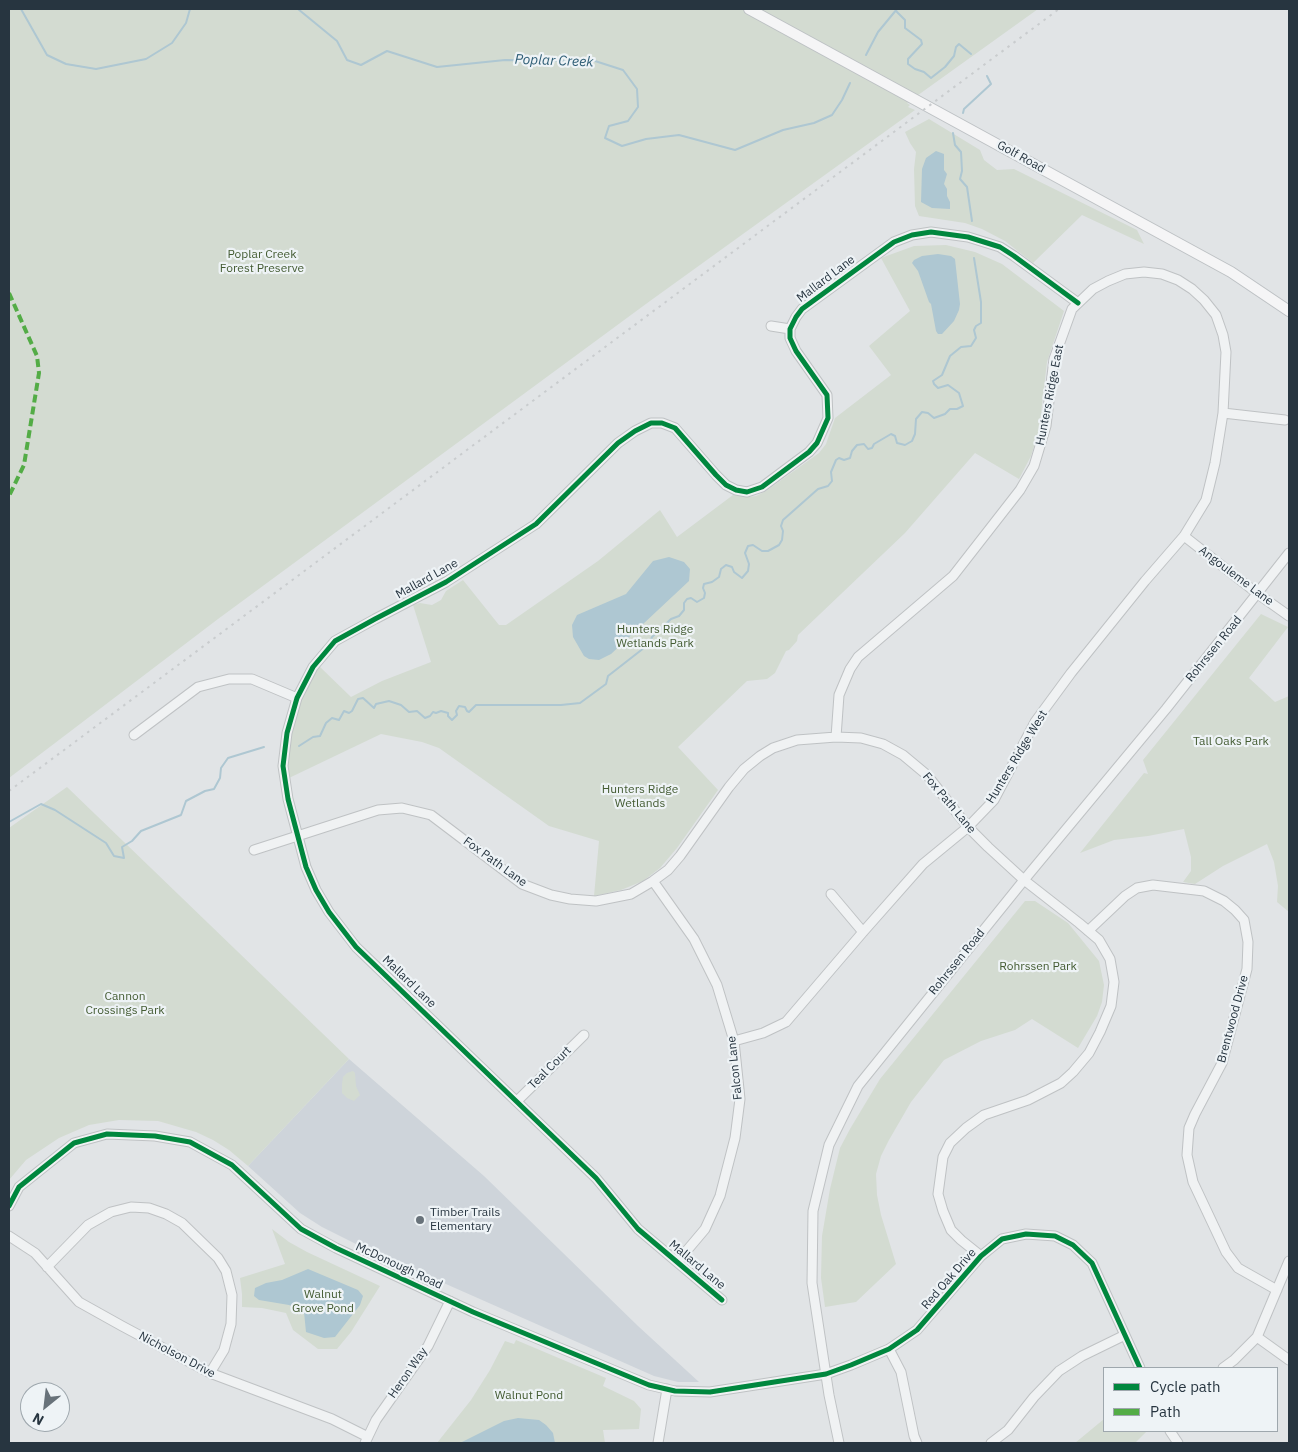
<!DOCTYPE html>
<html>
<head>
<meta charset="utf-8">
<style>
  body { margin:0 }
  #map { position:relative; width:1298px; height:1452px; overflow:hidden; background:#e1e4e6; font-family:"IBM Plex Sans",sans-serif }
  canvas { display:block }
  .frame { position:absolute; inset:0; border:10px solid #273540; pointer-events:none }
  .legend { position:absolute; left:1103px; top:1367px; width:175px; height:65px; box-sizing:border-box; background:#eef3f6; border:1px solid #9ea7ad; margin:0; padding:6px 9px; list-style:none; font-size:15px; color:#273540 }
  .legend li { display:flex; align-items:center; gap:10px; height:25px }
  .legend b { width:25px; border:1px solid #9ea7ad }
  .north { position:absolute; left:20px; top:1382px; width:50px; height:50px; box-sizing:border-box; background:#eef3f6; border:1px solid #9ea7ad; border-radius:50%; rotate:209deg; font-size:14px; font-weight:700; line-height:20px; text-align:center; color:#273540 }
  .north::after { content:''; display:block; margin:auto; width:18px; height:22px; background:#68727a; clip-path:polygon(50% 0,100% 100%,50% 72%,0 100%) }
</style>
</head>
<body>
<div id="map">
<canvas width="1298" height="1452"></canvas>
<div class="frame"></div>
<ul class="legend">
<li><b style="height:6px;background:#00873e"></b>Cycle path</li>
<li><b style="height:6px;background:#53ac46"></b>Path</li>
</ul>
<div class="north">N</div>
</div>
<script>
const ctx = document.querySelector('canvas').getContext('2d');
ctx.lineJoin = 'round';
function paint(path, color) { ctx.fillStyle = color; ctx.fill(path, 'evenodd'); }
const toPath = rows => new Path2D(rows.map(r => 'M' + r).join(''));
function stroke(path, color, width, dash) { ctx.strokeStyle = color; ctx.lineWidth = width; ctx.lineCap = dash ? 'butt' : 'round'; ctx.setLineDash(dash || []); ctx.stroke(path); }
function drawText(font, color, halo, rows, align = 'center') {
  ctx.font = font + ' "IBM Plex Sans",sans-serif'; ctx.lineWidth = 4.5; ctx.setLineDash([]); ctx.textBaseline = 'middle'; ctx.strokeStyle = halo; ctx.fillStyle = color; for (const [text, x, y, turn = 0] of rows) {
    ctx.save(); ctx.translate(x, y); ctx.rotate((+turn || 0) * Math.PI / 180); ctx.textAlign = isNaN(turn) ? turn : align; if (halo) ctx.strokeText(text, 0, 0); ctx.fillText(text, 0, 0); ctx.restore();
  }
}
const built = toPath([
  [349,1059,484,1176,638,1326,699,1382,678,1382,654,1376,360,1246,322,1227,300,1213,248,1166]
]);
const green = toPath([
  [9,9,1038,9,907,103,910,105,908,107,915,110,650,301,218,619,9,778],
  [929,119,980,150,984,160,997,170,1014,169,1137,230,1144,244,1082,215,1033,263,1005,241,982,229,965,223,919,216,915,206,914,169,916,152,910,143,905,132],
  [946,245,975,252,1002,264,1064,311,1047,362,1039,431,1031,456,1019,479,975,453,905,533,798,635,797,641,789,650,786,651,775,673,767,679,747,681,678,747,718,790,677,848,660,868,643,881,621,890,594,896,599,841,549,826,439,748,422,742,381,734,289,778,286,767,292,730,300,700,318,665,351,697,382,681,431,662,413,605,420,603,432,605,441,600,446,591,463,580,499,625,506,625,598,561,660,510,677,537,733,495,748,497,756,496,766,491,819,453,826,444,835,418,891,375,869,346,910,311,881,258,914,246],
  [1261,614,1288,627,1249,678,1275,702,1289,696,1289,912,1277,902,1278,886,1274,862,1267,844,1223,866,1195,884,1183,882,1191,871,1191,857,1184,829,1148,836,1114,840,1080,853,1144,773,1148,774,1143,760],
  [67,787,349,1059,248,1166,229,1150,213,1140,196,1132,158,1121,119,1120,89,1125,59,1138,26,1160,9,1180,9,828],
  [1025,901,1035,901,1068,923,1099,961,1104,985,1102,1002,1097,1016,1078,1048,1032,1019,1015,1030,981,1041,944,1060,911,1102,889,1140,881,1156,876,1174,877,1195,881,1215,896,1264,856,1302,825,1307,821,1278,822,1236,830,1189,840,1148,850,1129,880,1079],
  [353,1071,355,1073,356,1086,360,1095,354,1101,347,1098,342,1093,342,1084,343,1077,347,1073],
  [272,1229,289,1242,307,1252,380,1286,351,1332,337,1349,318,1349,293,1330,286,1313,262,1308,242,1307,242,1294,240,1278,285,1264],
  [516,1340,606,1378,603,1386,634,1401,641,1409,639,1429,603,1430,605,1443,437,1443,471,1400,490,1370,505,1341,514,1344],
  [1104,1419,1104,1431,1147,1431,1135,1443,1075,1443]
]);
const water = toPath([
  [936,151,944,154,944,170,947,174,944,184,947,189,947,196,950,202,950,209,932,208,921,202,922,169,926,158],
  [938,254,951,256,955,259,960,304,959,310,954,321,942,334,938,334,936,331,931,304,929,302,918,271,912,263,914,260,922,256],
  [669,557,684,562,690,569,689,581,611,654,599,660,589,659,584,656,573,637,572,625,577,615,626,594,653,561],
  [308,1269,358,1290,363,1296,360,1305,335,1337,324,1338,306,1332,304,1312,289,1305,259,1300,254,1296,255,1288,266,1283,282,1280],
  [518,1418,539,1420,546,1425,553,1433,555,1443,460,1443,504,1421]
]);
const stream = toPath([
  [21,9,47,55,66,64,96,69,146,59,172,43,186,23,190,9],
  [298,9,337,41,347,60,361,65,387,51,437,67,505,60,595,61,623,70,637,89,638,107,628,121,609,126,605,138,622,146,646,139,679,135,735,150,783,130,814,123,832,115,842,100,850,83],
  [896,11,905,20,905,28,921,40,922,44,908,59,908,64,915,69,924,72,931,78,945,67,954,56,956,47,959,44,971,54],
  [866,55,878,32,897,9],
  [963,113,964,109,991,84,987,76],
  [953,133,955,145,961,152,962,171,960,179,967,187,972,221],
  [299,746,313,737,320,736,326,723,332,718,339,720,344,711,349,713,352,711,358,699,363,698,374,708,376,704,389,701,401,705,409,712,417,711,425,718,430,716,433,712,436,713,441,711,448,713,448,716,452,720,457,715,456,711,459,706,465,707,467,711,469,712,476,705,561,705,580,703,606,684,608,676,649,644,652,637,671,619,679,616,684,610,684,603,687,599,691,598,697,602,704,598,705,593,703,588,704,584,712,582,719,577,721,569,726,565,732,567,734,572,742,578,748,571,749,564,745,553,748,546,753,545,762,551,768,551,779,545,782,540,783,531,781,526,783,520,818,489,828,486,832,481,831,472,836,460,839,458,844,460,850,458,852,451,857,445,864,444,868,449,872,448,874,444,891,434,895,436,897,443,905,445,912,441,915,434,916,419,922,412,928,413,934,418,945,414,950,409,957,409,963,406,959,393,948,385,938,388,934,384,933,381,942,375,950,356,961,347,971,346,976,338,974,330,976,326,981,323,981,302,974,258],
  [9,822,41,804,55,810,106,843,114,856,124,858,122,847,132,841,141,831,181,815,186,801,205,791,214,789,220,778,221,768,228,758,264,747]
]);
const minor = toPath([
  [771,326,790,329],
  [1223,413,1285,420],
  [1184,536,1258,594,1289,616],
  [134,735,198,687,229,679,252,679,297,698],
  [254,850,378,810,402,808,431,815,522,884,551,895,570,899,596,901,631,894,653,881,668,870,680,856,729,787,744,769,760,756,773,748,797,740,836,737,861,738,883,744,903,755,927,775,968,827,988,847,1024,880,1079,923,1099,940,1110,959,1114,982,1111,1006,1100,1032,1089,1053,1073,1072,1061,1083,1028,1100,984,1115,966,1128,950,1143,943,1157,938,1194,943,1211,951,1230,961,1240,981,1256],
  [653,881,694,939,717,985,734,1041,740,1099,735,1138,720,1196,705,1229,678,1261],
  [831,894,863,932],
  [1088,931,1125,896,1137,888,1153,885,1204,891,1224,901,1235,910,1244,920,1248,942,1247,969,1222,1063,1195,1114,1189,1128,1187,1155,1193,1182,1226,1252,1238,1268,1277,1290],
  [734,1041,763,1033,786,1022,863,932,923,864,968,827,994,800,1035,722,1071,673,1145,581,1184,536,1206,500,1215,463,1223,413,1226,352,1223,335,1216,315,1204,300,1192,289,1178,280,1162,274,1144,272,1125,274,1108,281,1093,289,1072,309,1054,359,1046,426,1034,466,1020,490,953,576,858,657,850,669,839,695,836,737],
  [517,1101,584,1035],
  [9,1206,19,1187,74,1143,107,1134,155,1136,190,1142,232,1165,301,1229,336,1248,473,1312,649,1385,675,1391,710,1392,826,1374,851,1365,889,1349,917,1330,981,1256,1002,1239,1026,1234,1055,1236,1073,1245,1092,1263,1140,1368],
  [9,1236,35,1253,79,1302,122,1326,210,1373,332,1419,368,1437],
  [47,1267,88,1225,111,1212,131,1207,149,1208,166,1214,182,1223,218,1258,226,1271,232,1295,231,1324,224,1350,210,1373],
  [722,1300,638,1229,596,1178,356,947,329,912,316,890,306,867,288,799,283,766,287,733,297,698,313,667,335,641,375,619,446,582,536,524,618,443,635,431,651,423,662,423,675,428,716,475,726,485,736,490,747,492,762,487,809,452,817,443,828,418,827,395,796,351,790,338,790,329,796,317,802,309,894,242,912,235,931,232,968,237,1000,247,1014,256,1078,303],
  [1257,1337,1289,1360],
  [889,1349,901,1372,914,1436,917,1443],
  [1223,1368,1234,1360,1257,1337,1289,1261],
  [1170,1431,1178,1443],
  [365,1443,376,1420,428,1346,450,1301],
  [658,1443,667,1389],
  [839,1443,829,1395,812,1283,813,1211,829,1145,858,1086,1024,880,1166,709,1289,553],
  [991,1443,1008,1430,1034,1397,1059,1371,1082,1356,1125,1335]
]);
const major = toPath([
  [749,9,1231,272,1289,311]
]);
const rail = toPath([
  [9,791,1059,9]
]);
const quiet = toPath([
  [9,293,37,356,39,373,24,465,9,496]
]);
const cycleway = toPath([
  [9,1206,19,1187,74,1143,107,1134,155,1136,190,1142,232,1165,301,1229,336,1248,473,1312,649,1385,675,1391,710,1392,826,1374,851,1365,889,1349,917,1330,981,1256,1002,1239,1026,1234,1055,1236,1073,1245,1092,1263,1140,1368],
  [722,1300,638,1229,596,1178,356,947,329,912,316,890,306,867,288,799,283,766,287,733,297,698,313,667,335,641,375,619,446,582,536,524,618,443,635,431,651,423,662,423,675,428,716,475,726,485,736,490,747,492,762,487,809,452,817,443,828,418,827,395,796,351,790,338,790,329,796,317,802,309,894,242,912,235,931,232,968,237,1000,247,1014,256,1078,303]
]);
const markers = [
  [420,1220,5,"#68727a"]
];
const streetNames = [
  ["Golf Road",1021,157,29],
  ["Mallard Lane",826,279,-37],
  ["Hunters Ridge East",1050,395,-79],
  ["Angouleme Lane",1236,576,37],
  ["Mallard Lane",427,579,-29],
  ["Rohrssen Road",1214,649,-51],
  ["Hunters Ridge West",1017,757,-59],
  ["Fox Path Lane",949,803,50],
  ["Fox Path Lane",495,862,36],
  ["Rohrssen Road",957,962,-51],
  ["Mallard Lane",409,982,44],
  ["Brentwood Drive",1233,1019,-75],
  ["Teal Court",550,1068,-45],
  ["Falcon Lane",735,1068,-96],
  ["Mallard Lane",697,1265,40],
  ["McDonough Road",399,1266,25],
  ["Red Oak Drive",949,1279,-49],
  ["Nicholson Drive",177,1355,28],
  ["Heron Way",408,1373,-55]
];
const parkNames = [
  ["Poplar Creek",262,255],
  ["Forest Preserve",262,269],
  ["Hunters Ridge",655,630],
  ["Wetlands Park",655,644],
  ["Tall Oaks Park",1231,742],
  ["Hunters Ridge",640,790],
  ["Wetlands",640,804],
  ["Rohrssen Park",1038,967],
  ["Cannon",125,997],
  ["Crossings Park",125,1011],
  ["Walnut",323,1295],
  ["Grove Pond",323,1309],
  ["Walnut Pond",529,1396]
];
const poiNames = [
  ["Timber Trails",430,1213],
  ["Elementary",430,1227]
];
const waterNames = [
  ["Poplar Creek",554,61,2]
];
paint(built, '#ced4da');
paint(green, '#d3dbd1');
paint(water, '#aec7d2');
stroke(stream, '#aec7d2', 2);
stroke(minor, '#bfc2c4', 11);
stroke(major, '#bdc1c4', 12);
stroke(minor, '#f0f2f3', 9);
stroke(major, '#f5f5f6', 10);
stroke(rail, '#c9ccce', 2, [2.5, 5]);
stroke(quiet, '#53ac46', 4, [8, 4]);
stroke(cycleway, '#00873e', 5);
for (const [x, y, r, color] of markers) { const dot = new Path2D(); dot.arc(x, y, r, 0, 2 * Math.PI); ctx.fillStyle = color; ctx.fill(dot); stroke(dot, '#eef3f6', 2); }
drawText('12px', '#273540', '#eef3f6', streetNames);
drawText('12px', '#445c33', '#eef3f6', parkNames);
drawText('12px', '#273540', '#eef3f6', poiNames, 'left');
drawText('italic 14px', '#2f5e76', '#eef3f6', waterNames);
</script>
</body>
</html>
